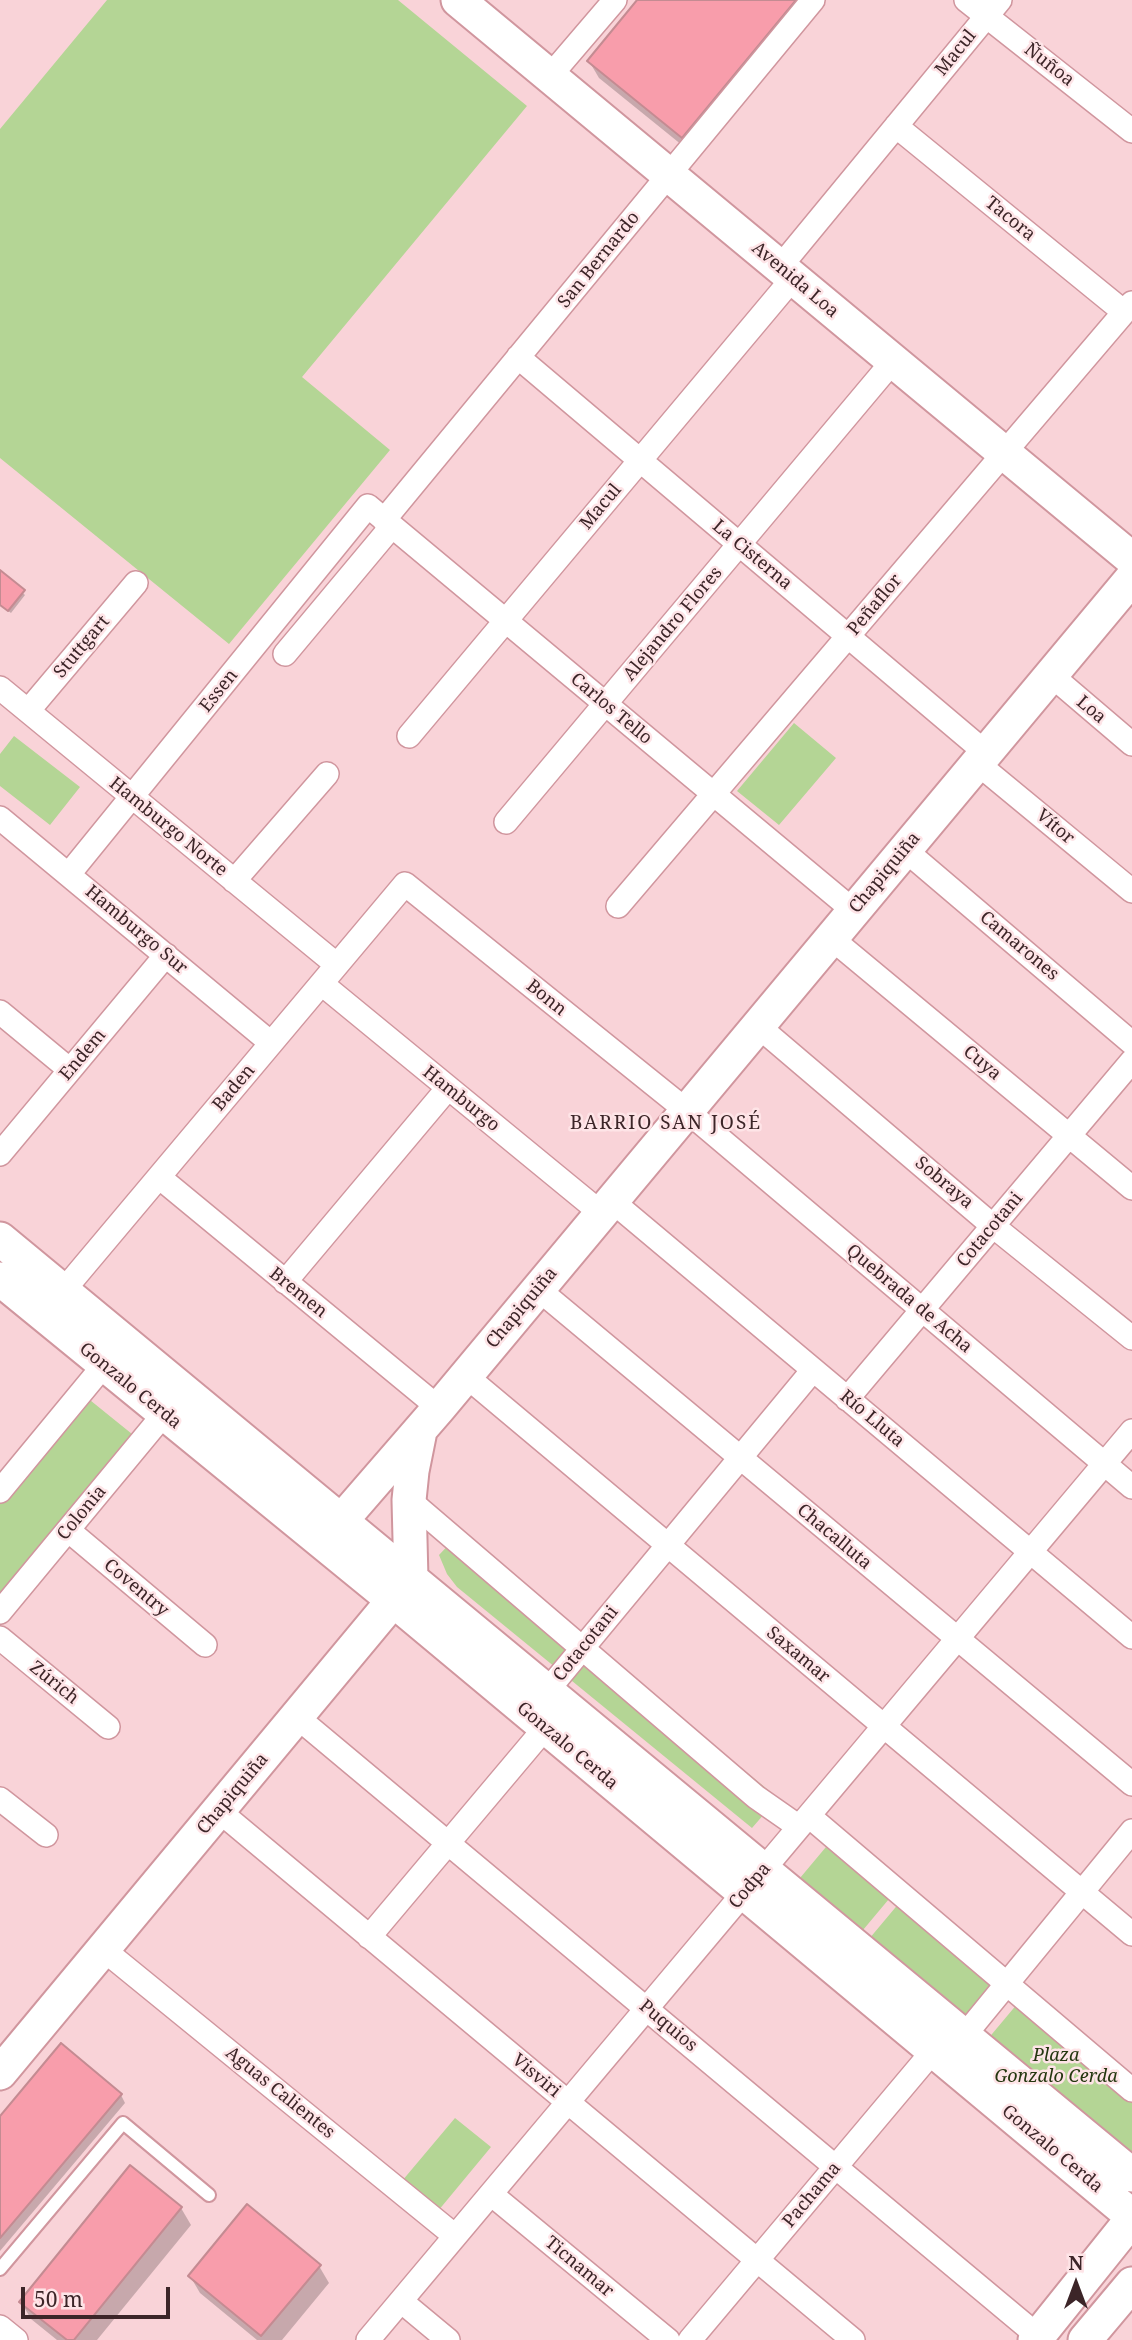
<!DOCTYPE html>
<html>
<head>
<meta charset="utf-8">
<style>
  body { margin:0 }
  #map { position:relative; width:1132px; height:2340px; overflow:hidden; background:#f9d3d8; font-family:"Noto Serif",serif }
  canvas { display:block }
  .north { position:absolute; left:1041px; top:2249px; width:70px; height:70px; -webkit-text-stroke:5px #fee4e7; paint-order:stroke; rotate:0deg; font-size:19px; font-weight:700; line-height:28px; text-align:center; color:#3c2528 }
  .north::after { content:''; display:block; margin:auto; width:24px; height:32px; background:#3c2528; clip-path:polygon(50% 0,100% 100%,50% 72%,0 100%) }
  .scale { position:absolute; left:21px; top:2287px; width:149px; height:32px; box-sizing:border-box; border:4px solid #3c2528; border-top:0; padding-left:9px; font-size:21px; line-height:24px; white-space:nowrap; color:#3c2528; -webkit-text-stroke:5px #fee4e7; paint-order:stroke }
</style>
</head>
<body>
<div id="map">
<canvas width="1132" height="2340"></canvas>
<div class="north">N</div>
<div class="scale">50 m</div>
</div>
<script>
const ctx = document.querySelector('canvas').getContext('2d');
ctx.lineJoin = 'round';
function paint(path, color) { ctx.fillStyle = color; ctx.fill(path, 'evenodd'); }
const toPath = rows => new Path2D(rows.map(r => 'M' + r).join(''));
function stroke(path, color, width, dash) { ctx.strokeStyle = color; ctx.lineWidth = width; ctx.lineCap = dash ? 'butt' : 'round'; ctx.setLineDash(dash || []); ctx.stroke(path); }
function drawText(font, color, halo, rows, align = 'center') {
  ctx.font = font + ' "Noto Serif",serif'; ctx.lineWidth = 5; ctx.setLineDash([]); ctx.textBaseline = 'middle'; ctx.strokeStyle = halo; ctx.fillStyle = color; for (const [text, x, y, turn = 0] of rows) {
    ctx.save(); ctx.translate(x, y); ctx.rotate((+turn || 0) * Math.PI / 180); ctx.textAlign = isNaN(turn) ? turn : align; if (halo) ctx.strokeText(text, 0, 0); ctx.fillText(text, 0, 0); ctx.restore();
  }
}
const green = toPath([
  [107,0,398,0,527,106,302,377,390,450,229,644,0,458,0,129],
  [794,723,836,758,779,825,737,791],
  [14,736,80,787,50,825,0,786,0,754],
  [80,1392,132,1434,0,1597,0,1491],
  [458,1535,778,1798,752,1828,457,1587,447,1574,439,1555],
  [831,1841,894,1893,863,1930,800,1878],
  [900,1902,1001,1986,970,2023,869,1939],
  [1018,2003,1132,2099,1132,2161,987,2040],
  [455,2118,491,2147,438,2211,402,2181]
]);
const shadow = toPath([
  [640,0,820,0,693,154,599,78,589,61],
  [0,572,25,595,11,613,0,605],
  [121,2095,125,2103,0,2251,0,2118],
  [181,2208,191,2225,97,2340,57,2340,31,2319,21,2302],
  [319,2266,329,2283,282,2340,257,2340,200,2293,190,2276]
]);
const building = toPath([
  [637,0,796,0,682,138,587,61,637,0],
  [0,570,25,590,8,611,0,605,0,570],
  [61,2043,122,2094,0,2238,0,2116,61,2043],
  [130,2165,182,2207,74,2340,67,2340,19,2302,130,2165],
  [247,2204,321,2265,261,2336,188,2276,247,2204]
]);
const lane = toPath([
  [0,2269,123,2123,209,2195]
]);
const street = toPath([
  [966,0,1132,131],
  [550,76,615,0],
  [896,126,1124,312],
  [780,267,1000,0],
  [518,357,986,753],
  [384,520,813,0],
  [285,654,392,526],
  [1051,675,1132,744],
  [0,688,337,965],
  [28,711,136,583],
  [409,736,793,278],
  [977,763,1132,891],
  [0,818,271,1043],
  [506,822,893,361],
  [905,850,1132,1043],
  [69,874,368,506,854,911],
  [234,881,327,774],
  [618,906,1132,303],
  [831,938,1132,1188],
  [322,984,601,1213],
  [0,1012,70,1070],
  [758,1026,993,1226,1132,1338],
  [0,1154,166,955],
  [159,1177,439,1408],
  [612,1201,1132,1637],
  [285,1282,448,1088],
  [538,1289,1132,1784],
  [63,1291,405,884,687,1111,1132,1487],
  [466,1376,1132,1934],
  [847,1399,1132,1061],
  [0,1491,104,1365],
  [409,1500,756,1797,799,1827],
  [68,1530,205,1645],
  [0,1612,164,1414],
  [0,1638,108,1727],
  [547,1691,813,1370],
  [297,1717,1038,2336],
  [0,1799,46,1835],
  [219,1811,853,2340],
  [809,1816,1132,2090],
  [369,1937,545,1728],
  [104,1950,455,2236],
  [964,2036,1132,1831],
  [491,2194,668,2340],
  [401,2301,448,2340],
  [0,2327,16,2340],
  [368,2340,1132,1431],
  [690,2340,933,2051]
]);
const secondary = toPath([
  [458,0,1132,559],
  [0,1239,1132,2175],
  [0,1279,393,1600,1132,2216],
  [341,1521,439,1408,1132,578],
  [0,2073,411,1579,409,1500,412,1471,420,1431],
  [1035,2340,1132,2219],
  [1085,2340,1132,2284]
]);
const streetNames = [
  ["Macul",956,53,-51],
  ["Ñuñoa",1049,65,38],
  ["Tacora",1010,219,39],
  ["San Bernardo",599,260,-51],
  ["Avenida Loa",795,280,40],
  ["Macul",601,507,-50],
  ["La Cisterna",752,555,40],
  ["Peñaflor",875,605,-50],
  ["Alejandro Flores",673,624,-50],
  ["Stuttgart",82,647,-50],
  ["Essen",219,691,-51],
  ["Carlos Tello",611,709,40],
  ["Loa",1091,710,40],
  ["Hamburgo Norte",168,827,39],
  ["Vítor",1055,827,40],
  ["Chapiquiña",885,873,-50],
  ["Hamburgo Sur",136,930,40],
  ["Camarones",1019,946,40],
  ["Bonn",546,998,39],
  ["Endem",83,1055,-50],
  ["Cuya",982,1063,40],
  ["Baden",234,1088,-50],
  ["Hamburgo",461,1099,39],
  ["Sobraya",944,1183,40],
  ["Cotacotani",990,1230,-50],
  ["Bremen",298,1293,39],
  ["Quebrada de Acha",909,1299,40],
  ["Chapiquiña",522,1308,-50],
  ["Gonzalo Cerda",130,1386,39],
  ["Río Lluta",872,1419,40],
  ["Colonia",82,1513,-50],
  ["Chacalluta",834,1537,40],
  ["Coventry",136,1588,40],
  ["Cotacotani",586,1644,-51],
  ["Saxamar",798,1655,40],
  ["Zúrich",54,1683,39],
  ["Gonzalo Cerda",567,1746,40],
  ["Chapiquiña",233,1794,-50],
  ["Codpa",750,1886,-50],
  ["Puquios",668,2026,40],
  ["Visviri",536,2076,40],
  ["Aguas Calientes",280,2093,39],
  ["Gonzalo Cerda",1052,2149,40],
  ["Pachama",812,2195,-50],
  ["Ticnamar",579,2267,40]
];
const parkNames = [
  ["Plaza",1056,2056],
  ["Gonzalo Cerda",1056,2077]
];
const neighbourhoodNames = [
  ["BARRIO SAN JOSÉ",666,1124]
];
paint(green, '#b4d595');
paint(shadow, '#0003');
paint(building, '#f89dab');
stroke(building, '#c48b92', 2);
stroke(lane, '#d0969e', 16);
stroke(street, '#d0969e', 26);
stroke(secondary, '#d0969e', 37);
stroke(lane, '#fff', 12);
stroke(street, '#fff', 23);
stroke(secondary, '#fff', 33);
drawText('18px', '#3c2528', '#fee4e7', streetNames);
drawText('italic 18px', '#24370f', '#fee4e7', parkNames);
ctx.letterSpacing = '2px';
drawText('19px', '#3c2528', '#fee4e7', neighbourhoodNames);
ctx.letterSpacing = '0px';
</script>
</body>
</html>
